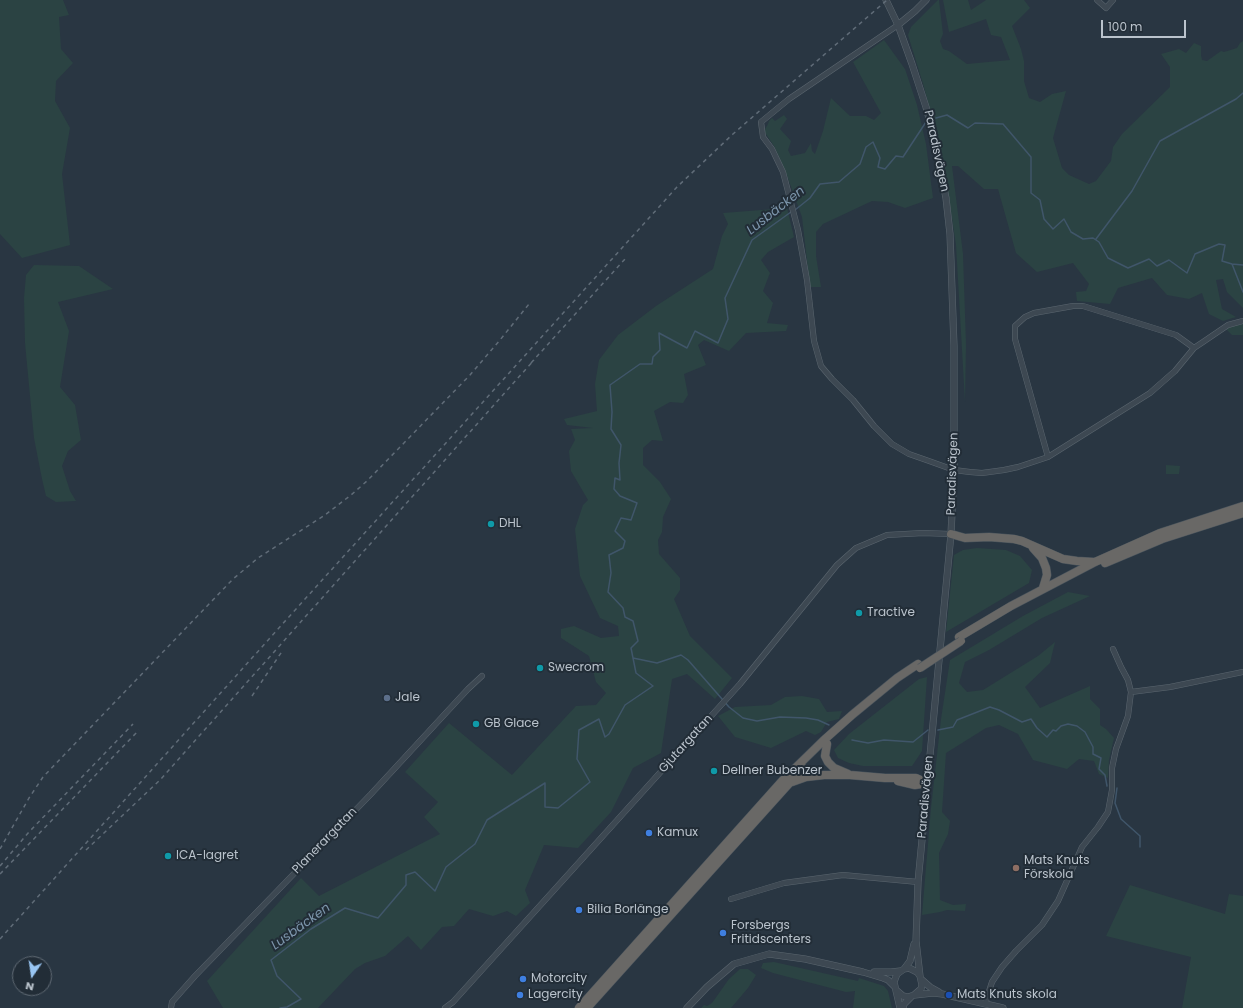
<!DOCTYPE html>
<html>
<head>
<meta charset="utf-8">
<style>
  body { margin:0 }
  #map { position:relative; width:1243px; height:1008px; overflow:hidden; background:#293642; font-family:Poppins,sans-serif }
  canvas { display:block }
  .north { position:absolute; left:12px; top:956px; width:40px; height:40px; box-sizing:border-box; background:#222d37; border:1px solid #5f6973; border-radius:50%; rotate:193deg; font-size:11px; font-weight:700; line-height:16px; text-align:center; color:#bac3cc }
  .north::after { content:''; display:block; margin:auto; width:14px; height:18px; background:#98c5f2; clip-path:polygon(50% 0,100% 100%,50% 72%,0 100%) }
  .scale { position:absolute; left:1101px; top:20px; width:85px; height:18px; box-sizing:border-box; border:2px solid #bac3cc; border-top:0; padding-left:5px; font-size:12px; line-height:14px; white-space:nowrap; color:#bac3cc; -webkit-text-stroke:3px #222d37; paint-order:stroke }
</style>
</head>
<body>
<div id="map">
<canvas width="1243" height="1008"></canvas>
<div class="north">N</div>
<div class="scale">100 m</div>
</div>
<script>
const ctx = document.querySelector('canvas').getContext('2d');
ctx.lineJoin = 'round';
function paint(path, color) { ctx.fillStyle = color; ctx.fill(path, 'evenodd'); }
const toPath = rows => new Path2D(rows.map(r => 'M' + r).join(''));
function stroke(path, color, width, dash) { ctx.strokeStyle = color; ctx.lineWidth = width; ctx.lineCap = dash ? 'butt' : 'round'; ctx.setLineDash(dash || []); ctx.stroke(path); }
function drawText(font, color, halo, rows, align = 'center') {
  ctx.font = font + ' Poppins,sans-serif'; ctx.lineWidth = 4; ctx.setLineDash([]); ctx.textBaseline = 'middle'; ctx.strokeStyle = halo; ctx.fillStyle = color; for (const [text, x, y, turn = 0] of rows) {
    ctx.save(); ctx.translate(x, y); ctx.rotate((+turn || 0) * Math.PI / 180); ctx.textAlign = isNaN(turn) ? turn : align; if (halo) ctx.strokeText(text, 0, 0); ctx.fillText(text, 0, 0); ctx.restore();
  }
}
const green = toPath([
  [0,0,63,0,69,15,59,17,61,49,73,63,56,81,55,101,70,128,62,174,70,245,22,258,0,234],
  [938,0,939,0,943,34,940,41,943,49,949,51,967,64,1010,60,1001,37,991,35,986,19,949,32,943,0,968,0,971,10,986,0,1024,0,1030,8,1012,26,1021,49,1024,61,1024,81,1029,98,1040,102,1052,94,1066,91,1053,138,1062,168,1069,175,1089,184,1096,181,1111,161,1113,147,1122,134,1170,87,1170,67,1161,54,1179,49,1186,53,1194,43,1201,46,1201,55,1202,60,1207,61,1221,51,1224,52,1237,48,1240,43,1243,41,1243,308,1227,292,1223,279,1216,280,1222,309,1236,317,1223,321,1209,314,1202,293,1189,299,1167,295,1152,278,1118,288,1110,304,1077,301,1076,292,1086,291,1089,284,1073,263,1037,272,1016,253,998,189,984,189,958,166,952,166,963,254,966,344,965,402,956,245,943,159,924,87,908,35,911,27],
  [884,40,905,69,917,105,926,144,933,198,905,208,888,202,872,201,823,224,816,232,816,256,821,287,810,287,802,217,786,173,774,146,764,131,768,124,769,121,772,118,775,121,784,115,787,119,780,129,791,141,788,150,791,156,805,153,811,143,812,151,815,154,823,131,831,98,850,116,866,116,874,120,881,113,853,62],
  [787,208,794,237,768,252,761,260,770,273,763,291,773,303,767,323,788,325,786,331,746,333,729,351,704,340,698,345,706,365,684,374,688,395,683,403,670,402,654,411,663,441,652,440,643,448,643,465,660,482,671,499,663,517,662,532,658,540,659,554,680,578,680,590,674,599,690,636,732,678,715,699,687,674,672,679,661,753,633,768,611,812,578,848,544,845,525,890,530,903,516,916,507,911,493,916,469,909,454,926,442,927,421,950,408,936,385,956,365,963,355,969,318,1008,223,1008,207,981,301,878,319,896,440,834,424,817,438,802,405,772,449,723,512,775,576,706,596,705,606,693,596,682,589,656,561,638,561,629,574,626,601,638,619,636,618,626,600,618,580,576,575,529,583,505,588,500,571,471,569,451,575,440,571,429,593,428,567,425,564,419,597,411,595,384,599,360,618,335,656,306,713,269,722,236,728,224,723,213],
  [34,265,79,266,113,289,58,302,69,331,60,387,75,405,81,440,68,451,62,466,70,491,76,501,56,502,46,496,42,479,34,438,25,343,24,298,26,275],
  [1243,324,1243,335,1232,335,1225,328],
  [1166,465,1180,466,1179,474,1166,474],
  [977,548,1006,550,1020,556,1032,570,1029,583,946,632,954,555,963,550],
  [1068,592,1090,596,1042,618,989,650,965,662,959,683,967,692,983,690,1038,656,1055,642,1050,663,1025,687,1040,708,1090,686,1090,699,1100,709,1100,725,1106,729,1114,738,1109,760,1108,778,1099,774,1094,761,1079,759,1067,769,1033,760,1018,734,999,725,986,728,946,753,942,812,950,821,948,834,939,853,940,900,953,905,966,904,965,911,947,910,940,912,922,915,931,808,941,719,950,660,1023,616],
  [927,677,922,751,912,766,863,766,849,763,838,758,834,750,849,734,919,679],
  [802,696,819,699,827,712,842,711,839,719,827,722,821,732,815,735,806,731,771,748,735,737,718,716,735,707,771,705,785,697],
  [1130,885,1225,914,1229,894,1243,896,1243,1008,1182,1008,1191,957,1106,936],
  [774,962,858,981,859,978,884,986,888,991,892,1008,853,1008,855,991,846,992,773,973,761,968,763,963],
  [740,969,748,969,756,975,748,988,731,1008,701,1008,704,1005,707,1006,712,1003,729,979]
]);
const stream = toPath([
  [936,118,947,115,968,128,975,123,1003,124,1031,157,1031,193,1040,200,1044,219,1053,229,1064,219,1071,232,1083,239,1093,238,1099,242,1108,258,1128,268,1149,259,1157,266,1169,260,1187,273,1195,254,1219,244,1225,245,1222,261,1232,264,1243,265],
  [795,210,810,198,820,184,839,182,860,164,866,147,873,142,880,158,878,167,885,169,896,156,903,157,926,122],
  [1096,239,1132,191,1160,141,1236,99,1243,93],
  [1232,264,1243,292],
  [633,658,657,663,681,655,688,660,729,707,743,718,757,721,780,717,806,718,818,720,829,725],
  [938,730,953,727,957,720,990,707,999,710,1022,722,1031,719,1037,728,1047,737,1053,730,1056,731,1061,726,1068,724,1077,726,1085,732,1093,747,1093,754,1101,758,1099,769,1105,775,1107,786],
  [852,740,868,743,884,740,913,742,928,730],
  [1117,788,1115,803,1121,819,1140,836,1140,847],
  [280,1008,287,1007,301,999,277,976,271,960,311,929,345,908,378,918,406,885,406,875,415,872,435,891,446,867,475,844,487,820,545,783,545,807,558,808,590,782,577,759,579,730,599,719,605,737,609,734,625,705,653,686,636,673,631,648,638,641,633,621,625,617,623,608,608,592,611,573,609,555,623,548,625,541,615,531,621,518,631,520,637,503,620,496,614,489,615,478,620,480,619,463,621,445,611,429,612,412,610,385,640,364,652,364,653,357,660,350,659,333,687,348,695,331,718,343,728,319,725,298,752,240,791,212]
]);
const minor = toPath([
  [1097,0,1106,8,1113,0],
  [898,25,789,99,761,122,763,137,772,149,783,172,798,230,807,280,814,341,821,366,832,379,853,400,874,426,892,444,909,454,929,461,954,470,970,472,982,473,1004,470,1018,467,1048,457,1150,393,1175,371,1194,348,1203,342,1228,325,1243,321],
  [1048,457,1015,339,1015,326,1025,317,1034,313,1073,306,1083,306,1176,335,1194,348],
  [1131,692,1170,687,1243,672],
  [731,899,784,883,843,875,918,882],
  [985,1004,992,982,1002,967,1016,951,1042,925,1058,901,1082,847,1098,827,1108,812,1112,790,1112,768,1116,749,1128,716,1131,692,1128,680,1121,667,1113,649],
  [171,1008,172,1002,195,976,371,794,468,689,482,676],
  [445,1008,453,1002,740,684,837,565,856,548,887,535,923,533,951,534]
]);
const tertiary = toPath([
  [886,0,898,25,912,64,926,107,933,133,946,198,950,234,954,346,954,470,951,534,918,882,916,941,920,976],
  [898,25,915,11,926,0],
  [904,969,910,961,914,944],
  [874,972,891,972,900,971],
  [922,980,930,987,939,992],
  [896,990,903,996,908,997,914,995,921,989,922,985,920,976,917,972,909,968,904,969,897,974,894,982,900,1008],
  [915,995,933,993,942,994,1003,1008],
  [687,1008,707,987,734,964,769,954,805,959,863,972,883,978,888,980,894,986],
  [903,1008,904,1004,912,996]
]);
const trunk = toPath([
  [951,534,965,538,989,537,1014,539,1022,541,1063,559,1077,561,1094,562],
  [1033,548,1042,558,1046,568,1047,575,1043,588],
  [1105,563,1162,539,1243,513],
  [959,637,1011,606,1095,562,1160,533,1243,506],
  [827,744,825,756,828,762,834,768,848,774],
  [898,781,915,785,927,783],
  [792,782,806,777,824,775,850,775,885,778,916,778,927,783],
  [579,1008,783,780,824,740,852,715,897,678,918,664],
  [587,1008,803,768]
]);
const rail = toPath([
  [531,363,625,259],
  [252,696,283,650],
  [0,849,29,798,43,777,233,579,258,558,325,515,351,495,367,481,470,375,500,340,529,304],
  [86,850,160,780,534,360],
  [0,866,29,832,133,724],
  [0,874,139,730],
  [0,939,287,619,677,187,733,134,887,0]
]);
const trunkBridge = toPath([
  [920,668,961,641]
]);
const markers = [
  [491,524,4,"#0f9aa8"],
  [859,613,4,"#0f9aa8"],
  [540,668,4,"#0f9aa8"],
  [387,698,4,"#5c6f8a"],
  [476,724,4,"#0f9aa8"],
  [714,771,4,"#0f9aa8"],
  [649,833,4,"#3f7fe0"],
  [168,856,4,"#0f9aa8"],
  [1016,868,4,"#8d6e63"],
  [579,910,4,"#3f7fe0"],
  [723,933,4,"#3f7fe0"],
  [523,979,4,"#3f7fe0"],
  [520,995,4,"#3f7fe0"],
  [949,995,4,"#1a4fb4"]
];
const streetNames = [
  ["Paradisvägen",936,151,78],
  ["Paradisvägen",953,474,-88],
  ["Gjutargatan",686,744,-48],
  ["Paradisvägen",926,797,-85],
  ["Planerargatan",325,841,-46]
];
const poiNames = [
  ["DHL",499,524],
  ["Tractive",867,613],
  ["Swecrom",548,668],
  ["Jale",395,698],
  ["GB Glace",484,724],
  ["Dellner Bubenzer",722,771],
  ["Kamux",657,833],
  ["ICA-lagret",176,856],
  ["Mats Knuts",1024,861],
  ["Förskola",1024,875],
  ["Bilia Borlänge",587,910],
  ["Forsbergs",731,926],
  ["Fritidscenters",731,940],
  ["Motorcity",531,979],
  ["Lagercity",528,995],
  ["Mats Knuts skola",957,995]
];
const waterNames = [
  ["Lusbäcken",776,211,-38],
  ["Lusbäcken",301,927,-36]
];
paint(green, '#2b4343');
stroke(stream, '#40566a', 1.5);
stroke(minor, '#5b666f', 6);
stroke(tertiary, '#5b666f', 7);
stroke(trunk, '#48535c', 9);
stroke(minor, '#3d4852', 5);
stroke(tertiary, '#3d4852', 6);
stroke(trunk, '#696866', 8);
stroke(rail, '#606c78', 1.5, [4, 4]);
stroke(trunkBridge, '#48535c', 9, []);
stroke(trunkBridge, '#696866', 8);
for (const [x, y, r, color] of markers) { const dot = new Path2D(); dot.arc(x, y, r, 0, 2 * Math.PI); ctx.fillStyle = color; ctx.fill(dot); stroke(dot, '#222d37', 1.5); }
drawText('12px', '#bac3cc', '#222d37', streetNames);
drawText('12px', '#bac3cc', '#222d37', poiNames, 'left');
drawText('italic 13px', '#7d96ac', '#222d37', waterNames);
</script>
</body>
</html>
